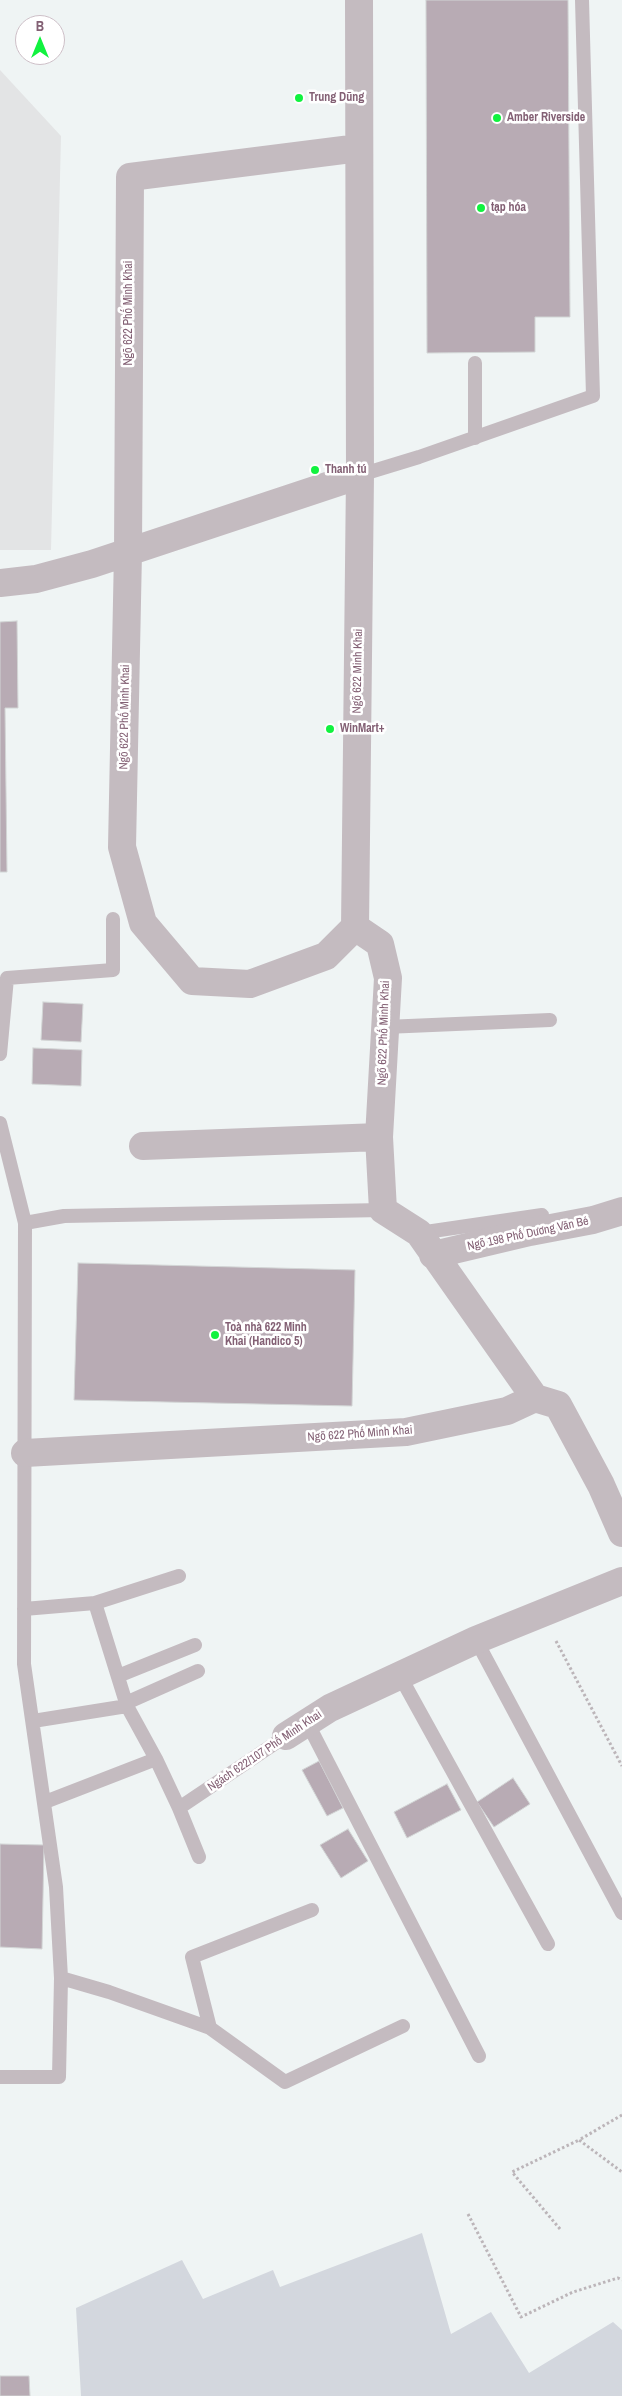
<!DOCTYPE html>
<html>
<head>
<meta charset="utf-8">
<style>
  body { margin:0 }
  #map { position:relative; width:622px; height:2396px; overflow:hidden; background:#eff4f4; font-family:"Archivo Narrow",sans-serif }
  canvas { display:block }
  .north { position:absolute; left:15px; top:15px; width:50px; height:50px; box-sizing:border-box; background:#fff; border:1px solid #cdbfc7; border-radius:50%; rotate:0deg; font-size:14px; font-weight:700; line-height:20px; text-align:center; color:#836074 }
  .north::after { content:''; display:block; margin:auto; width:18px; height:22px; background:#11f23f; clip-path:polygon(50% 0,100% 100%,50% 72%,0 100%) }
</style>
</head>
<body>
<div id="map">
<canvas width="622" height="2396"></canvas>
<div class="north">B</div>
</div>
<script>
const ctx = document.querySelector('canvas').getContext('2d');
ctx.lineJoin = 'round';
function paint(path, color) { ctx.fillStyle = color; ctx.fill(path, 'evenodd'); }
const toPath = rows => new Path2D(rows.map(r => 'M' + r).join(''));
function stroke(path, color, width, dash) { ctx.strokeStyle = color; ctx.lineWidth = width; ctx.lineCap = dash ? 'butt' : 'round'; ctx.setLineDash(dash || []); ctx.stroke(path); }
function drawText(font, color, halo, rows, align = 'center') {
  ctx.font = font + ' "Archivo Narrow",sans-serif'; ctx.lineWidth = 5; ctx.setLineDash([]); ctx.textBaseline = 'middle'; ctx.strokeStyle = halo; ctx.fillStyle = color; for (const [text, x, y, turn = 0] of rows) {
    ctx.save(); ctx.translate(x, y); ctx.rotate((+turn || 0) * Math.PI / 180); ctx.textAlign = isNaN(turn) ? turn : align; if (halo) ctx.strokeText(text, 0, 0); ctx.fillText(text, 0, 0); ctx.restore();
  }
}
const built = toPath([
  [0,70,61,136,51,550,0,550]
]);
const green = toPath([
  [422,2233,451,2334,491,2312,529,2373,613,2322,622,2330,622,2396,81,2396,76,2308,182,2260,203,2299,273,2270,280,2287]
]);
const building = toPath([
  [426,0,568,0,570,317,535,317,535,352,427,353,426,0],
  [17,621,18,708,5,708,7,872,0,872,0,622,17,621],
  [43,1002,83,1004,81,1042,41,1040,43,1002],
  [33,1048,82,1050,81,1086,32,1084,33,1048],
  [78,1263,355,1270,352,1406,74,1400,78,1263],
  [319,1761,343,1808,327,1816,302,1770,319,1761],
  [513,1778,530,1804,494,1827,477,1802,513,1778],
  [447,1784,461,1810,407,1838,394,1812,447,1784],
  [348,1829,368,1861,341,1878,320,1845,348,1829],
  [0,1844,44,1845,42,1949,0,1947,0,1844],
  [0,2376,29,2376,30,2396,0,2396,0,2376]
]);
const path = toPath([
  [556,1641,622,1766],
  [622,2115,579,2140,622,2172],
  [468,2214,521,2317,573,2292,618,2278,622,2280],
  [560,2229,512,2172,579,2140]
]);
const service = toPath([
  [475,363,475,438],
  [360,475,419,457,593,396,582,0],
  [385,1027,550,1020],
  [0,1054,7,978,113,970,113,919],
  [0,1123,25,1223,24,1664,56,1887,61,1978,59,2077,0,2077],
  [25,1223,64,1216,383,1210],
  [419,1233,542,1215],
  [95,1603,179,1576],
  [24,1609,95,1603,127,1706,156,1759,179,1808,286,1736],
  [476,1640,622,1913],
  [118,1676,195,1645],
  [400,1676,548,1944],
  [126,1703,198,1671],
  [33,1721,127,1706],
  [307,1722,479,2056],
  [45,1802,156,1759],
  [179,1808,199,1857],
  [61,1978,109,1992,210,2028,285,2082,403,2026],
  [210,2028,192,1957,312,1910]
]);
const minor = toPath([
  [0,583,36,579,92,564,360,475],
  [355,927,326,956,250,984,192,981,143,923,122,847,128,552,130,177,359,148],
  [355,927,360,475,359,0],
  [355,927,380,944,388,978,379,1137,383,1210,419,1233,535,1398],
  [143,1146,379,1137],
  [433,1255,530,1232,593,1220,622,1211],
  [535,1398,558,1405,601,1485,622,1533],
  [25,1453,406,1432,507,1411,535,1398],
  [286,1736,330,1708,476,1640,622,1581]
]);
const markers = [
  [299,98,5,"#11f23f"],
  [497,118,5,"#11f23f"],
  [481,208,5,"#11f23f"],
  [315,470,5,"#11f23f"],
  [330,729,5,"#11f23f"],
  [215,1335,5,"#11f23f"]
];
const poiNames = [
  ["Trung Dũng",309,98],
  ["Amber Riverside",507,118],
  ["tạp hóa",491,208],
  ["Thanh tú",325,470],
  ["WinMart+",340,729],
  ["Toà nhà 622 Minh",225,1328],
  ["Khai (Handico 5)",225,1342]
];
const streetNames = [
  ["Ngõ 622 Phố Minh Khai",129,313,-90],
  ["Ngõ 622 Minh Khai",358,671,-89],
  ["Ngõ 622 Phố Minh Khai",125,717,-89],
  ["Ngõ 622 Phố Minh Khai",384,1033,-88],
  ["Ngõ 198 Phố Dương Văn Bé",528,1234,-12],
  ["Ngõ 622 Phố Minh Khai",360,1434,-4],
  ["Ngách 622/107 Phố Minh Khai",265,1751,-34]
];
paint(built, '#e3e4e5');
paint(green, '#d3d7de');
paint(building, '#b8abb4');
stroke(building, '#d2d5d5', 1);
stroke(path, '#bcb5b9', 3, [2.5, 2.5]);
stroke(service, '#c4bbc0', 14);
stroke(minor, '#c4bbc0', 28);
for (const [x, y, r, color] of markers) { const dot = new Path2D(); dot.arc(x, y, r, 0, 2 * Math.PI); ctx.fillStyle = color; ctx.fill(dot); stroke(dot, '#fff', 2); }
drawText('bold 12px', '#836074', '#fff', poiNames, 'left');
drawText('12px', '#836074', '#fff', streetNames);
</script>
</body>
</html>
